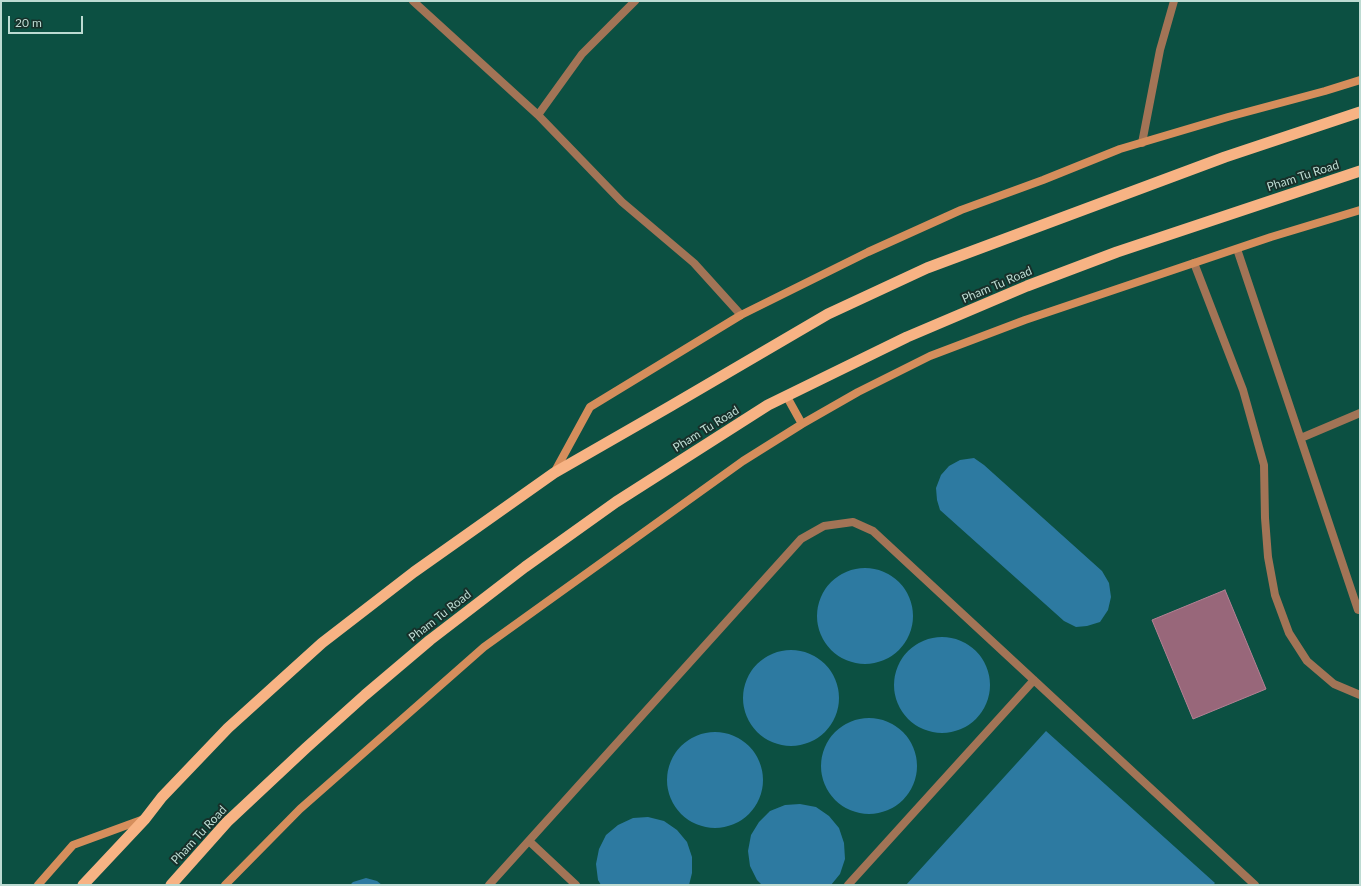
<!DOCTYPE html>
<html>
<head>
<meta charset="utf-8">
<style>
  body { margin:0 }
  #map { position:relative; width:1361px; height:886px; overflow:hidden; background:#0c5042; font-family:Lato,sans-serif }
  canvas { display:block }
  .frame { position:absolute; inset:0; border:2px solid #bddbd2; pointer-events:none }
  .scale { position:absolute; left:8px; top:16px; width:75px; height:18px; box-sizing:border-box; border:2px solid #bddbd2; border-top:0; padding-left:5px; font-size:12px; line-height:14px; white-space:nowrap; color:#bddbd2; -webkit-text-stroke:3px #17302a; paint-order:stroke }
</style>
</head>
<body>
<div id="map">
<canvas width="1361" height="886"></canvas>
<div class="frame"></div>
<div class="scale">20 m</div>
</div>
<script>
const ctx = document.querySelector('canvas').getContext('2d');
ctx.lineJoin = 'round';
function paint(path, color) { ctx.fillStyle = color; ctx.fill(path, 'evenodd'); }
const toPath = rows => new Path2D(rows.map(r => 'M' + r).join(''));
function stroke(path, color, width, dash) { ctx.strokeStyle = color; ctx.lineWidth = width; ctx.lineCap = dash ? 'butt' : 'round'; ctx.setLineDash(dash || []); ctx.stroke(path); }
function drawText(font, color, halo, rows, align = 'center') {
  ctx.font = font + ' Lato,sans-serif'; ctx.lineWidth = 4; ctx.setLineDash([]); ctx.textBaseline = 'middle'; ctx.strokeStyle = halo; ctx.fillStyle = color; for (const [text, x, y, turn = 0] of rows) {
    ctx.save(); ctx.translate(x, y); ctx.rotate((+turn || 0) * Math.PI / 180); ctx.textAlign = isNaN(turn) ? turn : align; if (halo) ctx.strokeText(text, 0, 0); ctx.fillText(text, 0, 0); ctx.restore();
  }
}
const water = toPath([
  [974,458,984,465,1102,571,1109,583,1111,597,1108,610,1100,622,1087,626,1076,627,1064,621,940,510,937,500,936,488,941,475,949,466,960,460],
  '817 616a48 48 0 1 1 96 0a48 48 0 1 1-96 0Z',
  '894 685a48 48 0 1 1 96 0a48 48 0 1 1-96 0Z',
  '743 698a48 48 0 1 1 96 0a48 48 0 1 1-96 0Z',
  '821 766a48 48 0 1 1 96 0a48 48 0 1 1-96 0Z',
  [1046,731,1215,883,1213,885,906,885],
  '667 780a48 48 0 1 1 96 0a48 48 0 1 1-96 0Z',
  [800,804,816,807,829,816,839,828,844,843,845,859,840,874,831,885,762,885,757,880,750,866,748,851,751,835,759,822,770,811,785,805],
  [648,817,664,821,677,830,687,842,692,857,692,873,689,885,601,885,598,880,596,864,599,849,606,835,618,825,633,818],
  [366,878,377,881,382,885,350,885,353,882]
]);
const building = toPath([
  [1225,590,1266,689,1193,719,1152,620,1225,590]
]);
const service = toPath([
  [413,1,538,115,622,202,694,263,741,315],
  [538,115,582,54,635,1],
  [1237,249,1358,610,1360,610],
  [1194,263,1243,390,1264,465,1265,518,1268,557,1275,595,1289,633,1307,661,1334,684,1360,695],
  [1301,438,1360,413],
  [529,841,576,885],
  [489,885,801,539,824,526,853,522,873,531,1255,885],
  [848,885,1034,680]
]);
const minor = toPath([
  [1142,143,1160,50,1174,1]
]);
const secondary = toPath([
  [787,397,802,424],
  [554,473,590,407,741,315,868,252,961,210,1043,180,1120,149,1228,117,1325,91,1360,80],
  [38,885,73,845,144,819],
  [225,885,300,809,484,647,743,461,802,424,858,392,930,356,1025,320,1271,237,1360,210]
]);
const trunk = toPath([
  [83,885,145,819,162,797,228,728,322,643,414,572,554,473,669,407,828,314,927,268,1225,157,1360,112],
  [171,885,227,822,306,748,365,695,430,640,525,567,616,502,768,405,907,337,1027,286,1117,252,1360,171]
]);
const streetNames = [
  ["Pham Tu Road",1303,176,-18],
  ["Pham Tu Road",997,285,-23],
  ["Pham Tu Road",706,429,-32],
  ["Pham Tu Road",440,616,-38],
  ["Pham Tu Road",199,835,-47]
];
paint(water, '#2d7aa1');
paint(building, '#98677a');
stroke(building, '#b48194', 1);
stroke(service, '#a27456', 8);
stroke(minor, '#a27456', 8);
stroke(secondary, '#d58e5c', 8);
stroke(trunk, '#f7b384', 11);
drawText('12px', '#bddbd2', '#17302a', streetNames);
</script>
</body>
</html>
